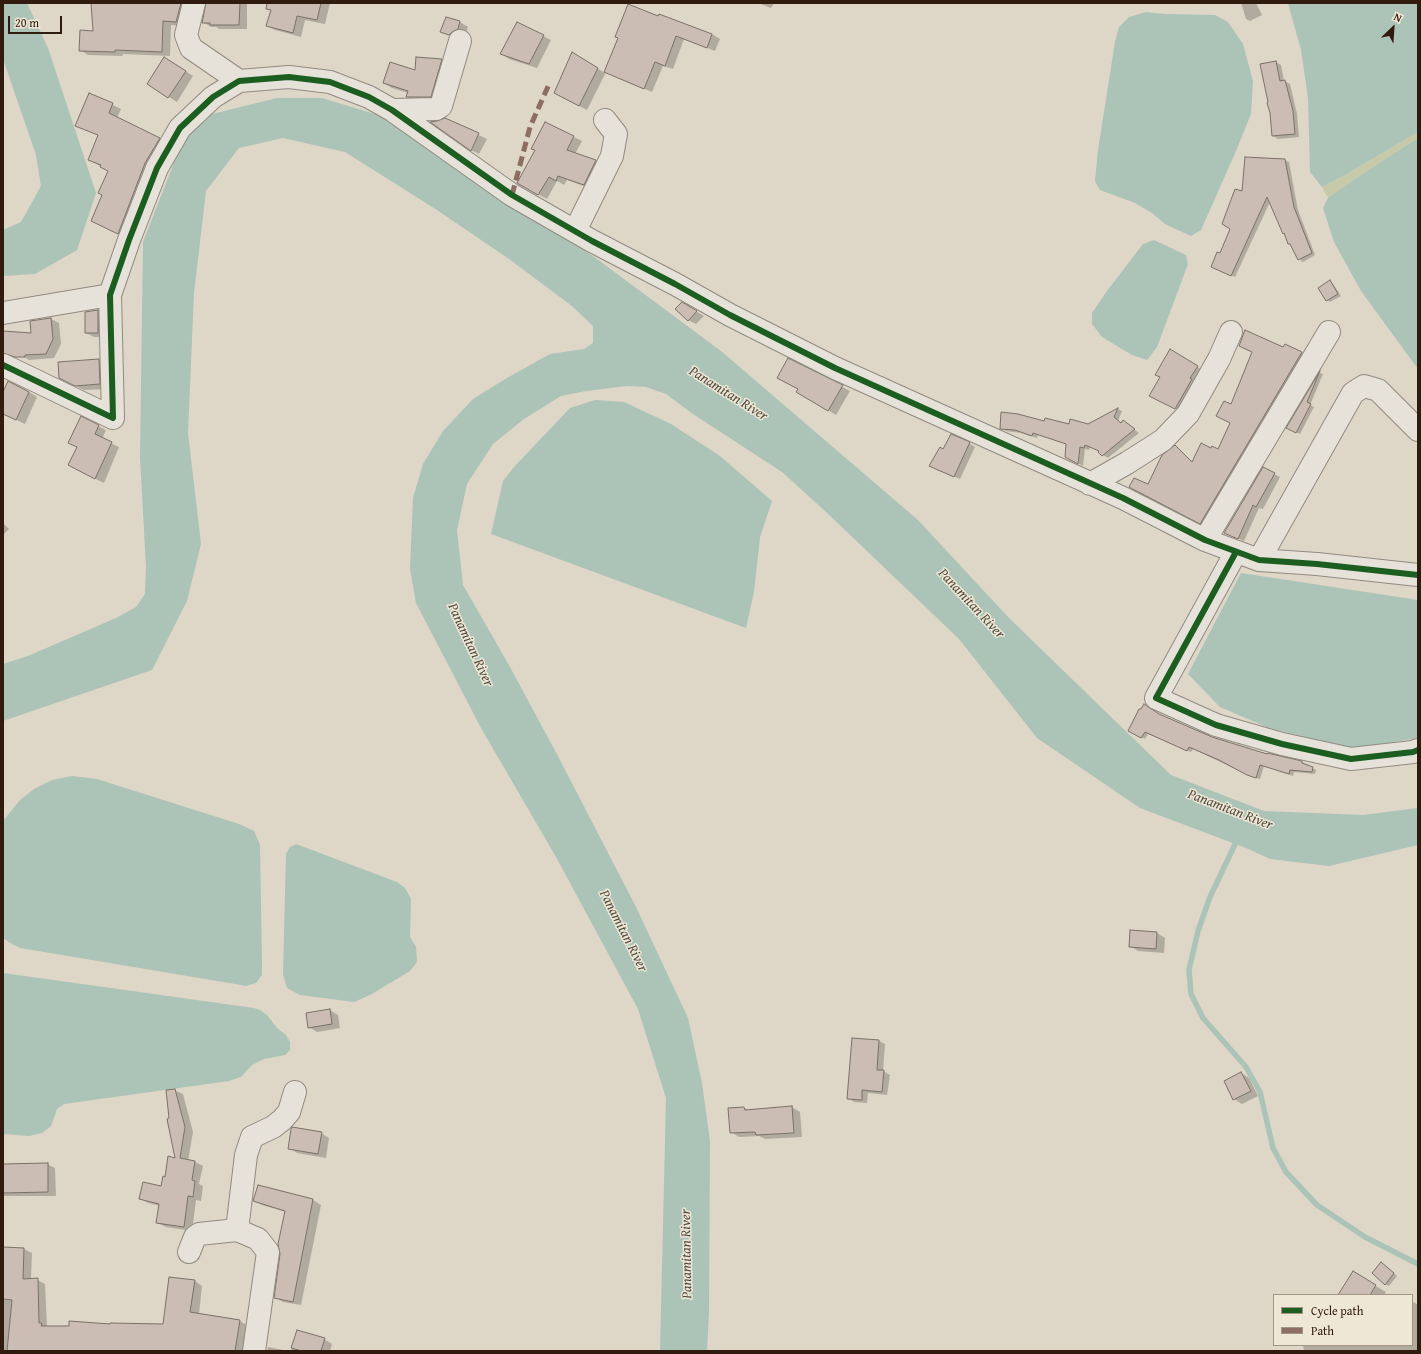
<!DOCTYPE html>
<html>
<head>
<meta charset="utf-8">
<style>
  body { margin:0 }
  #map { position:relative; width:1421px; height:1354px; overflow:hidden; background:#ded6c7; font-family:"Gentium Book Plus",serif }
  canvas { display:block }
  .frame { position:absolute; inset:0; border:4px solid #311b0e; pointer-events:none }
  .legend { position:absolute; left:1273px; top:1294px; width:140px; height:52px; box-sizing:border-box; background:#efe7d5; border:1px solid #a39585; margin:0; padding:5px 7px; list-style:none; font-size:12px; color:#311b0e }
  .legend li { display:flex; align-items:center; gap:8px; height:20px }
  .legend b { width:20px; border:1px solid #a39585 }
  .north { position:absolute; left:1373px; top:8px; width:40px; height:40px; -webkit-text-stroke:3px #efe7d5; paint-order:stroke; rotate:25deg; font-size:11px; font-weight:700; line-height:16px; text-align:center; color:#311b0e }
  .north::after { content:''; display:block; margin:auto; width:14px; height:18px; background:#311b0e; clip-path:polygon(50% 0,100% 100%,50% 72%,0 100%) }
  .scale { position:absolute; left:8px; top:16px; width:54px; height:18px; box-sizing:border-box; border:2px solid #311b0e; border-top:0; padding-left:5px; font-size:12px; line-height:14px; white-space:nowrap; color:#311b0e; -webkit-text-stroke:3px #efe7d5; paint-order:stroke }
</style>
</head>
<body>
<div id="map">
<canvas width="1421" height="1354"></canvas>
<div class="frame"></div>
<ul class="legend">
<li><b style="height:5px;background:#1b5e20"></b>Cycle path</li>
<li><b style="height:5px;background:#8d6e63"></b>Path</li>
</ul>
<div class="north">N</div>
<div class="scale">20 m</div>
</div>
<script>
const ctx = document.querySelector('canvas').getContext('2d');
ctx.lineJoin = 'round';
function paint(path, color) { ctx.fillStyle = color; ctx.fill(path, 'evenodd'); }
const toPath = rows => new Path2D(rows.map(r => 'M' + r).join(''));
function stroke(path, color, width, dash) { ctx.strokeStyle = color; ctx.lineWidth = width; ctx.lineCap = dash ? 'butt' : 'round'; ctx.setLineDash(dash || []); ctx.stroke(path); }
function drawText(font, color, halo, rows, align = 'center') {
  ctx.font = font + ' "Gentium Book Plus",serif'; ctx.lineWidth = 3; ctx.setLineDash([]); ctx.textBaseline = 'middle'; ctx.strokeStyle = halo; ctx.fillStyle = color; for (const [text, x, y, turn = 0] of rows) {
    ctx.save(); ctx.translate(x, y); ctx.rotate((+turn || 0) * Math.PI / 180); ctx.textAlign = isNaN(turn) ? turn : align; if (halo) ctx.strokeText(text, 0, 0); ctx.fillText(text, 0, 0); ctx.restore();
  }
}
const green = toPath([
  [1418,132,1418,138,1353,180,1328,198,1322,187,1345,175]
]);
const water = toPath([
  [3,3,27,3,48,48,96,193,77,250,35,274,3,276,3,230,21,222,41,186,36,155,3,59],
  [1288,3,1418,3,1418,132,1345,175,1322,187,1310,172,1308,98,1301,50],
  [1146,12,1165,14,1215,15,1228,22,1243,44,1253,81,1251,114,1236,151,1201,230,1191,236,1165,224,1152,213,1135,203,1100,190,1095,181,1098,150,1115,42,1119,27,1129,17],
  [277,98,322,98,388,118,597,259,721,351,918,520,1009,618,1171,775,1264,811,1363,815,1418,808,1418,845,1329,866,1270,859,1246,848,1140,808,1037,738,959,639,825,511,782,472,693,414,666,394,646,387,627,386,586,391,561,396,524,419,493,444,467,484,457,530,463,585,510,667,560,760,636,907,688,1018,702,1083,710,1141,709,1312,707,1351,660,1351,666,1098,638,1009,556,857,481,728,416,603,410,569,413,498,423,464,443,431,473,399,507,378,550,354,584,349,593,343,593,326,572,306,509,259,437,210,345,152,283,138,239,148,206,191,194,293,188,433,201,544,187,601,152,670,3,721,3,664,28,656,116,618,136,607,145,594,146,567,140,457,143,242,184,137,208,115],
  [1418,138,1418,369,1361,291,1334,242,1323,208,1328,198,1353,180],
  [1154,240,1186,255,1188,264,1157,347,1147,360,1132,355,1102,337,1092,324,1092,313,1107,291,1143,244],
  [595,400,624,402,671,424,720,456,772,501,760,537,754,592,746,628,491,534,503,481,514,467,570,408],
  [1241,573,1418,600,1418,738,1353,749,1269,728,1220,707,1188,674],
  [72,776,97,779,239,824,254,831,260,845,262,963,262,975,256,983,246,986,235,984,20,948,10,943,3,938,3,821,20,800,34,789,52,780],
  [296,844,397,882,405,888,411,899,410,937,416,947,417,962,410,971,370,995,354,1002,300,995,287,988,283,974,286,854,290,847],
  [3,973,254,1008,260,1010,267,1015,277,1028,286,1035,290,1042,290,1050,285,1055,264,1059,252,1065,241,1077,229,1081,64,1104,57,1109,51,1126,42,1133,29,1136,3,1134]
]);
const shadow = toPath([
  [92,3,191,3,184,26,171,25,170,56,123,54,122,56,88,55,80,50,94,32],
  [207,3,247,3,247,29,219,29,216,27,211,27,203,22],
  [274,3,330,3,325,24,305,20,301,37,275,30,267,26],
  [758,3,774,3,771,8],
  [1241,3,1256,3,1262,15,1250,21,1246,19],
  [659,17,712,34,720,39,715,51,684,39,673,69,663,66,652,92,606,72,587,110,563,98,580,58,605,73,619,38],
  [446,18,460,22,468,27,466,33,458,39,442,32],
  [543,36,551,40,537,68,509,59,502,54],
  [441,60,449,65,439,101,415,101,407,97,408,93,392,88,384,83,416,71],
  [1276,62,1281,65,1284,81,1290,84,1297,114,1299,137,1278,139,1273,136],
  [173,63,193,76,177,102,148,84],
  [90,94,121,109,117,118,167,144,126,237,100,225,103,195,109,171,89,160,99,136,76,125],
  [445,119,487,139,479,154,471,150],
  [545,123,582,141,575,154,595,161,603,166,592,189,567,180,564,185,557,181,547,199,518,183,536,150],
  [1284,160,1289,162,1298,210,1315,255,1303,262,1299,259,1292,245,1289,244,1286,234,1284,233,1270,202,1235,277,1216,269,1243,193],
  [1330,281,1333,284,1341,296,1330,302,1327,300],
  [682,303,704,316,696,324,688,320],
  [98,311,106,315,106,337,94,337,86,333],
  [51,319,59,323,61,344,54,358,29,360,21,355,37,321],
  [1285,345,1306,356,1205,525,1135,489,1148,486,1175,447,1193,462,1212,450,1218,450,1231,423],
  [1171,351,1204,371,1182,412,1157,399,1162,377],
  [788,359,850,391,836,415,798,392,799,389],
  [99,360,107,364,107,389,84,390,68,382],
  [1320,373,1323,374,1310,405,1314,407,1300,434,1287,428],
  [29,392,37,397,25,424,3,414,3,395],
  [1118,409,1122,411,1118,421,1122,423,1124,421,1139,433,1108,458,1103,455,1100,451,1090,447,1089,450,1085,449,1083,466,1066,456,1067,444,1038,435,1037,438,1021,433,1006,431,1001,428,1045,422,1070,425,1088,425],
  [98,426,106,430,102,439,119,447,104,483,77,470,78,448,69,443],
  [969,443,975,447,960,479,936,469,944,450],
  [1274,474,1280,477,1263,509,1259,508,1244,541,1225,533],
  [3,523,9,529,3,535],
  [1159,715,1211,737,1268,755,1302,762,1316,770,1315,774,1294,772,1293,776,1264,766,1260,779,1252,777,1193,749,1191,752,1148,734,1145,739,1129,731],
  [1157,933,1165,938,1164,953,1138,951,1130,946],
  [330,1010,338,1015,340,1028,317,1032,309,1027],
  [853,1039,879,1041,885,1044,883,1071,890,1075,887,1095,868,1093,867,1103,854,1102,848,1098],
  [1241,1073,1249,1078,1258,1096,1242,1104,1234,1099],
  [174,1090,183,1094,193,1132,188,1161,195,1162,203,1166,199,1184,203,1186,201,1201,196,1200,192,1231,166,1227,158,1223,160,1206,148,1203,140,1198,162,1187,176,1159,171,1119],
  [792,1107,800,1112,802,1137,765,1139,759,1136,739,1137,731,1132,744,1108,748,1110],
  [321,1133,329,1138,326,1158,297,1153,289,1148],
  [47,1164,55,1168,56,1196,3,1196,3,1165],
  [258,1186,313,1200,321,1205,301,1305,283,1302,275,1297,286,1212,262,1205,254,1201],
  [3,1248,24,1249,32,1253,31,1280,37,1280,45,1284,47,1327,163,1325,195,1281,202,1286,199,1314,240,1321,248,1326,250,1351,3,1351],
  [1385,1265,1397,1276,1389,1286,1385,1284],
  [1353,1273,1386,1292,1384,1295,1339,1295],
  [1414,1302,1418,1305,1418,1351,1304,1351,1303,1345,1412,1345,1412,1305],
  [297,1331,324,1339,332,1344,330,1351,291,1351],
  [268,1347,289,1351,267,1351]
]);
const stream = toPath([
  [1238,838,1210,897,1198,931,1189,970,1191,994,1203,1018,1246,1067,1260,1092,1273,1148,1286,1172,1317,1205,1365,1237,1418,1264]
]);
const building = toPath([
  [91,3,181,3,176,22,163,21,162,52,115,50,115,52,79,51,80,30,93,31,91,3],
  [206,3,240,3,239,25,210,25,210,23,202,23,206,3],
  [267,3,321,3,317,20,297,16,293,33,266,26,271,10,266,9,267,3],
  [628,4,658,16,659,14,712,34,707,48,676,36,665,66,655,62,644,89,604,72,618,38,615,37,628,4],
  [446,17,460,21,458,29,452,32,449,35,440,32,446,17],
  [517,22,544,35,529,64,500,54,517,22],
  [572,52,598,68,579,106,554,93,572,52],
  [164,57,186,71,168,98,147,84,164,57],
  [416,57,442,59,431,97,406,97,408,91,383,83,390,62,415,70,416,57],
  [1276,61,1280,81,1285,80,1293,111,1295,134,1272,136,1270,113,1267,103,1268,102,1260,64,1276,61],
  [89,93,113,103,109,113,160,138,145,163,118,234,91,221,102,195,98,193,108,171,100,167,101,165,88,160,98,135,75,126,89,93],
  [445,118,479,133,471,151,430,122,437,121,445,118],
  [545,122,574,136,567,150,596,160,584,185,558,176,556,181,549,177,538,195,517,183,535,150,531,149,545,122],
  [1245,157,1285,159,1294,207,1312,253,1298,260,1290,244,1288,244,1284,233,1283,234,1267,197,1231,276,1211,267,1217,252,1220,253,1230,229,1222,224,1235,189,1242,191,1245,157],
  [1330,280,1338,294,1326,301,1318,288,1330,280],
  [682,302,697,311,688,321,675,309,682,302],
  [98,310,98,333,85,333,85,312,98,310],
  [51,318,53,339,46,354,25,355,25,357,15,357,3,353,3,331,31,333,30,321,51,318],
  [1245,330,1283,347,1285,344,1302,352,1200,524,1129,487,1134,478,1148,484,1162,455,1175,445,1192,462,1201,443,1211,448,1212,446,1218,449,1230,423,1216,416,1224,401,1231,404,1252,352,1239,346,1245,330],
  [1170,349,1198,366,1190,378,1192,379,1175,409,1149,396,1160,377,1155,375,1170,349],
  [788,358,843,385,828,411,796,392,798,389,777,378,788,358],
  [99,359,100,384,75,386,59,378,58,362,99,359],
  [1320,371,1307,402,1311,404,1296,433,1286,428,1320,371],
  [8,381,29,392,16,420,3,414,3,392,8,381],
  [1118,408,1114,417,1121,423,1123,420,1135,429,1102,456,1098,452,1099,451,1085,445,1084,448,1080,447,1078,464,1065,457,1066,444,1033,433,1032,436,1015,430,1000,429,1001,412,1018,414,1044,421,1045,418,1069,424,1070,419,1088,424,1118,408],
  [81,416,99,425,95,434,112,442,95,479,68,465,77,447,68,443,81,416],
  [951,434,970,442,954,477,929,466,940,447,943,449,951,434],
  [1263,467,1275,473,1256,507,1253,505,1238,539,1224,533,1263,467],
  [1144,704,1159,714,1212,737,1267,754,1267,753,1302,761,1302,763,1313,767,1312,772,1290,770,1289,774,1260,765,1256,778,1247,775,1219,760,1189,747,1187,751,1145,732,1141,738,1128,731,1139,709,1141,709,1144,704],
  [1130,930,1157,932,1156,949,1129,947,1130,930],
  [330,1009,332,1024,308,1028,306,1013,330,1009],
  [852,1038,879,1040,877,1070,884,1070,882,1092,862,1090,862,1100,847,1099,852,1038],
  [1241,1072,1251,1091,1233,1100,1224,1081,1241,1072],
  [175,1089,185,1127,180,1158,195,1161,192,1180,195,1181,193,1197,188,1196,184,1227,156,1223,159,1204,139,1199,143,1182,161,1186,163,1176,165,1177,168,1156,175,1158,167,1119,169,1118,166,1090,175,1089],
  [792,1106,794,1133,756,1135,755,1132,730,1133,728,1108,744,1107,745,1110,792,1106],
  [292,1127,322,1132,318,1154,288,1149,291,1129,292,1127],
  [48,1163,48,1192,3,1193,3,1164,48,1163],
  [258,1185,313,1199,293,1302,274,1298,280,1254,278,1244,285,1211,253,1201,258,1185],
  [3,1247,24,1248,23,1279,38,1278,39,1323,42,1323,41,1326,69,1326,69,1321,110,1324,110,1323,163,1324,169,1277,195,1280,190,1312,240,1320,235,1351,7,1351,12,1300,3,1299,3,1247],
  [1381,1262,1394,1273,1385,1285,1372,1273,1381,1262],
  [1353,1271,1376,1285,1370,1295,1338,1295,1353,1271],
  [297,1330,325,1338,321,1351,302,1351,291,1348,297,1330]
]);
const minor = toPath([
  [194,3,186,35,191,48,239,81],
  [392,110,436,109,441,106,460,41],
  [575,231,612,156,616,134,605,120],
  [3,313,110,295],
  [3,365,113,418,110,295,129,240,157,168,180,128,213,97,239,81,289,77,330,82,369,97,392,110,512,195,592,241,675,284,730,315,835,368,1123,498,1205,540,1259,560,1317,564,1418,575],
  [1090,484,1127,463,1163,440,1188,414,1219,359,1231,332],
  [1205,540,1329,332],
  [1236,552,1156,698,1216,725,1282,744,1351,759,1413,752,1418,750],
  [1259,560,1353,393,1364,386,1378,390,1418,430],
  [237,1230,246,1155,252,1137,273,1127,282,1120,289,1112,295,1092],
  [189,1252,195,1237,199,1234,237,1230,258,1239,268,1252,254,1351]
]);
const quiet = toPath([
  [512,195,530,127,550,82]
]);
const cycleway = toPath([
  [3,365,113,418,110,295,129,240,157,168,180,128,213,97,239,81,289,77,330,82,369,97,392,110,512,195,592,241,675,284,730,315,835,368,1123,498,1205,540,1259,560,1317,564,1418,575],
  [1236,552,1156,698,1216,725,1282,744,1351,759,1413,752,1418,750]
]);
const waterNames = [
  ["Panamitan River",728,394,32],
  ["Panamitan River",971,604,47],
  ["Panamitan River",470,645,65],
  ["Panamitan River",1230,810,21],
  ["Panamitan River",623,931,63],
  ["Panamitan River",687,1254,-91]
];
paint(green, '#c7caa9');
paint(water, '#acc3b8');
paint(shadow, '#0003');
stroke(stream, '#acc3b8', 5.5);
paint(building, '#ccbdb4');
stroke(building, '#797167', 1);
stroke(minor, '#918a80', 24);
stroke(minor, '#e6e2da', 22);
stroke(quiet, '#8d6e63', 5, [10, 5]);
stroke(cycleway, '#1b5e20', 6);
drawText('italic 14px', '#504b3f', '#efe7d5', waterNames);
</script>
</body>
</html>
